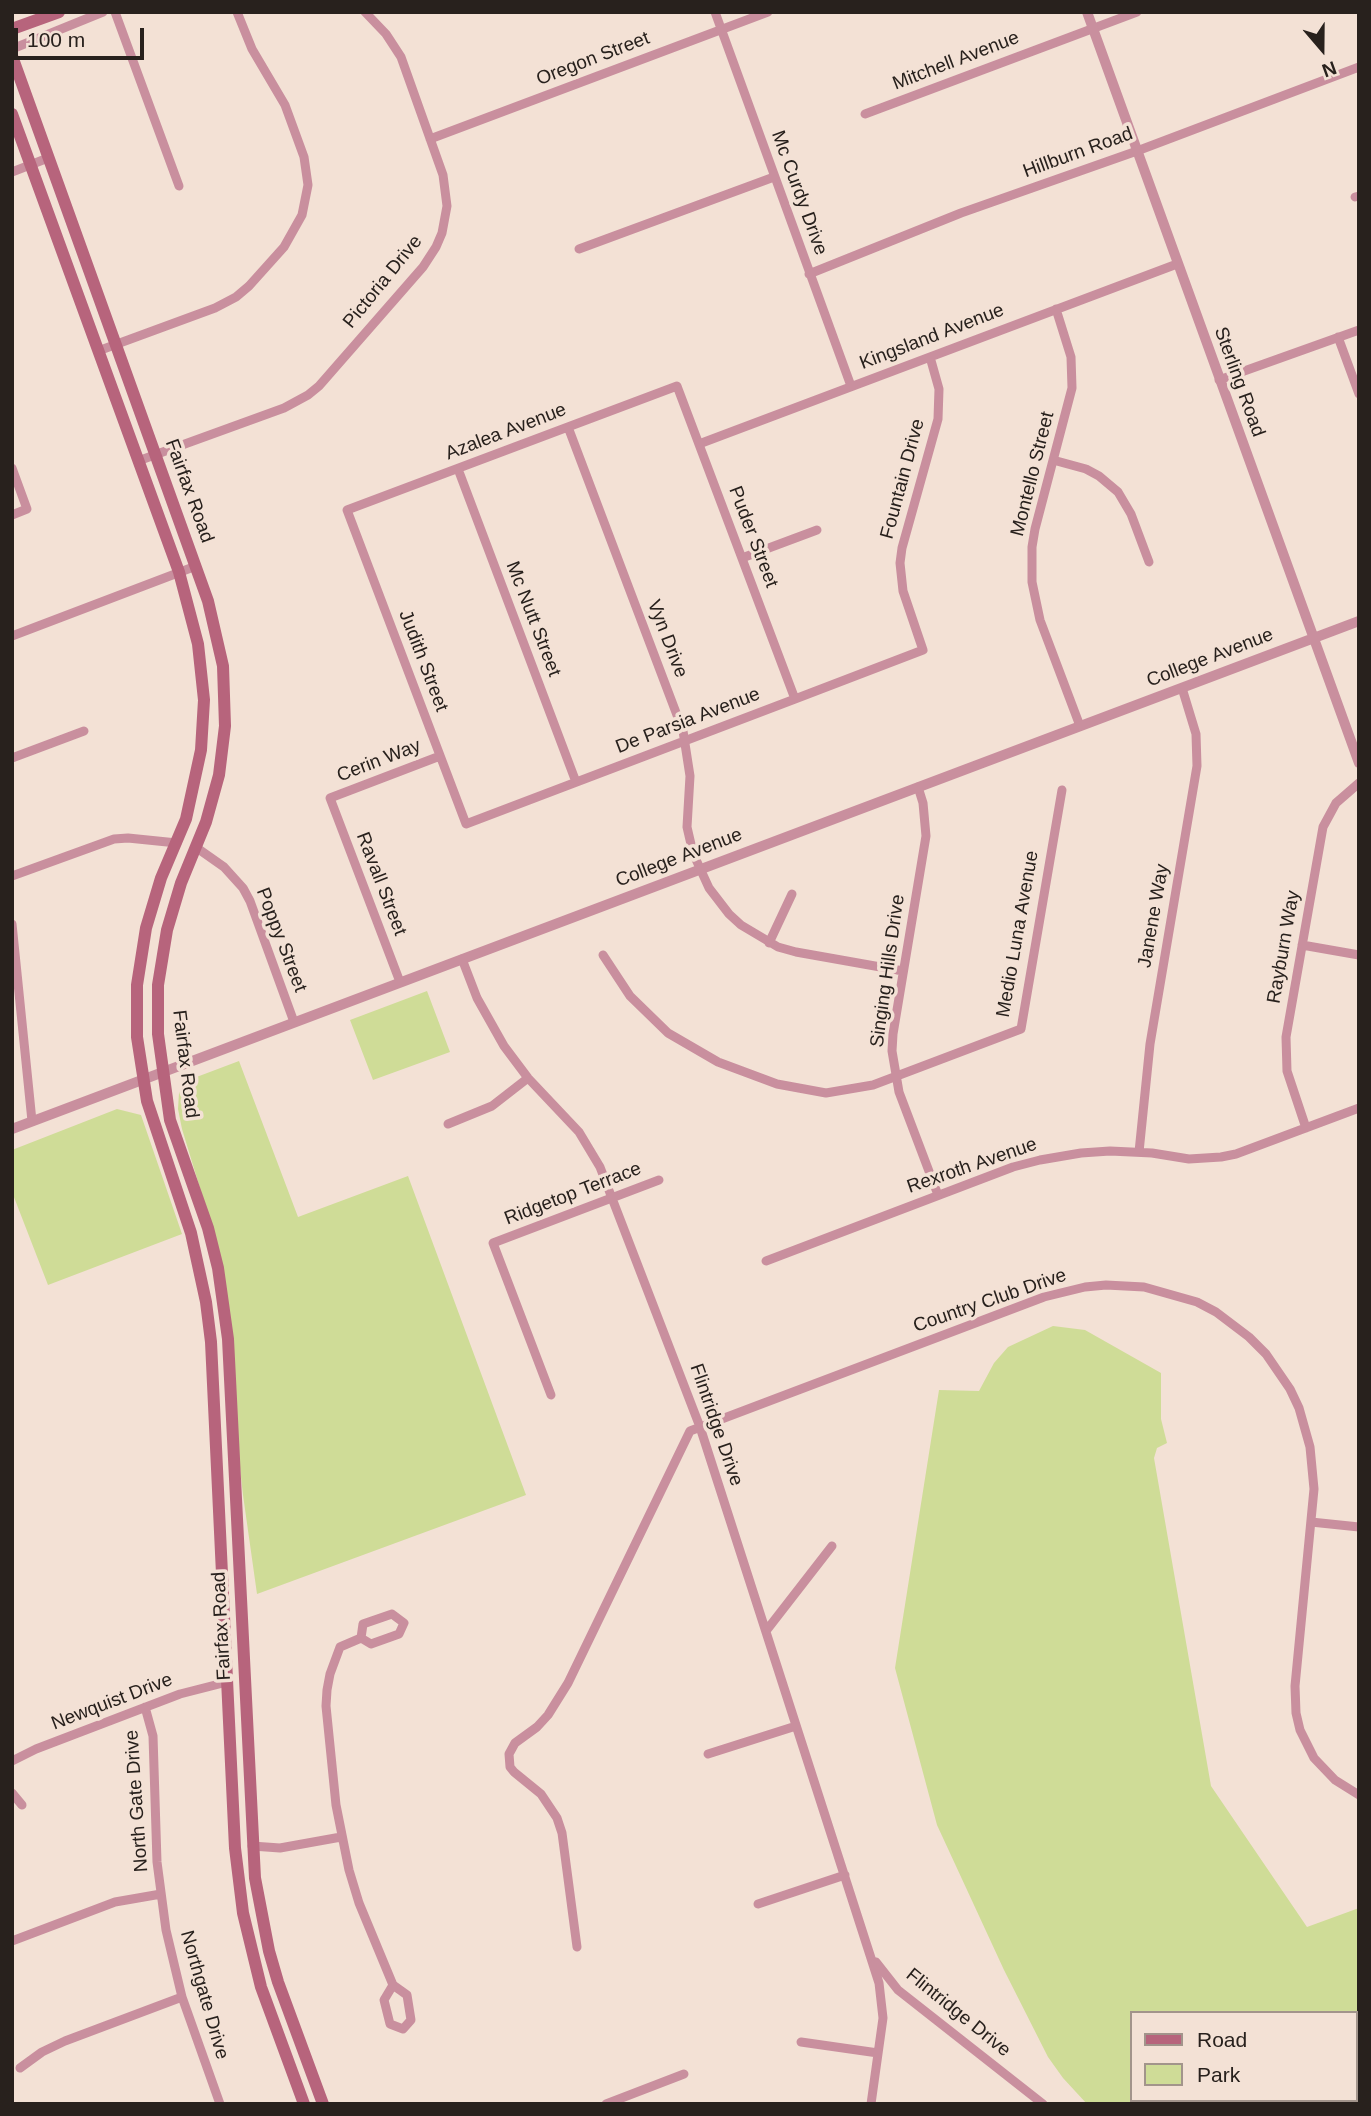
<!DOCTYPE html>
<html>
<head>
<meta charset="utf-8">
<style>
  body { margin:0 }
  #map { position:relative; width:1371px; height:2116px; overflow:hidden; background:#f3e1d5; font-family:Arial,sans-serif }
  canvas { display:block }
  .frame { position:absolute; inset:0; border:14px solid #28211d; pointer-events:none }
  .legend { position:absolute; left:1130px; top:2011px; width:228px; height:91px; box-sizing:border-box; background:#f3e1d5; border:2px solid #a2948b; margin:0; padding:9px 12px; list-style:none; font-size:21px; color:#28211d }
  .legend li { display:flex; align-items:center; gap:14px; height:35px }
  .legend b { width:35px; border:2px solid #a2948b }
  .north { position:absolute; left:1287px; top:14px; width:70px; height:70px; -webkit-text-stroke:5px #f3e1d5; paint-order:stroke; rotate:160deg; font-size:19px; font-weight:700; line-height:28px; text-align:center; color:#28211d }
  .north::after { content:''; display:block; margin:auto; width:24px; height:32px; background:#28211d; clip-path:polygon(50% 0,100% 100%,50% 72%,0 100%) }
  .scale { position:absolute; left:14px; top:28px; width:130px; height:32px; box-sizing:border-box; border:4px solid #28211d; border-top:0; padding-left:9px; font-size:21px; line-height:24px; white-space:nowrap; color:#28211d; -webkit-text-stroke:5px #f3e1d5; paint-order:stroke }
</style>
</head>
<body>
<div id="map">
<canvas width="1371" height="2116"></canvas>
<div class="frame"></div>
<ul class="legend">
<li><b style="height:9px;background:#b7647c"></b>Road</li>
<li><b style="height:19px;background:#cfdc97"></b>Park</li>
</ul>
<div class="north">N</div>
<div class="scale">100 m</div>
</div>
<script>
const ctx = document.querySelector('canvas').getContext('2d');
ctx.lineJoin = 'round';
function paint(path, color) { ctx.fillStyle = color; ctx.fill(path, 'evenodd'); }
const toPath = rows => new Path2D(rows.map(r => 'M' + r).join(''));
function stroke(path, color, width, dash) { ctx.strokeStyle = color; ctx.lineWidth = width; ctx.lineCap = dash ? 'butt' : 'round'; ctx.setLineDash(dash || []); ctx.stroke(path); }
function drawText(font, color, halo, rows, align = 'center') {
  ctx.font = font + ' Arial,sans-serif'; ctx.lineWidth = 7; ctx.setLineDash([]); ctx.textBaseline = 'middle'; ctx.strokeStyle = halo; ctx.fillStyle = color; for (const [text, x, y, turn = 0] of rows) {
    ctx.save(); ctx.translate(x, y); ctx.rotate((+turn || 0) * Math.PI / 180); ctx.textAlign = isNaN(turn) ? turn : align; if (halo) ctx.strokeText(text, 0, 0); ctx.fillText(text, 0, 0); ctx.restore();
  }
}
const green = toPath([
  [427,991,450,1052,373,1080,350,1020],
  [239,1061,298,1217,408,1176,526,1495,257,1594,243,1495,214,1234,182,1129,178,1109,179,1093,186,1081],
  [117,1109,141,1115,182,1234,48,1285,12,1192,12,1150],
  [1053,1326,1085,1330,1161,1373,1161,1419,1167,1443,1157,1448,1154,1458,1211,1786,1307,1927,1359,1908,1359,2104,1087,2104,1063,2078,1048,2057,1004,1970,937,1825,895,1668,939,1390,979,1391,994,1363,1008,1347],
  [1131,2013,1355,2013,1355,2100,1131,2100]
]);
const minor = toPath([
  [115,12,179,186],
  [715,12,851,386],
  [12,49,103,12],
  [865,114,1137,12],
  [430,139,768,12],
  [12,172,48,158],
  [1355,197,1359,196],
  [579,249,774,177],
  [809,274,961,213,1137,151,1359,67],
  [1056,309,1071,357,1072,388,1035,529,1032,547,1032,582,1040,620,1080,726],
  [1338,337,1359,394],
  [98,351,215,308,236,297,249,286,284,247,302,215,308,185,304,157,285,105,252,49,237,12],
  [1219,380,1359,330],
  [568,427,683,731,690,776,687,827,693,853,709,888,729,914,741,925,778,947,796,952,903,971],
  [699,444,1177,264],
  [1053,460,1086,469,1099,476,1118,492,1131,514,1149,562],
  [138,461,284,408,308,395,319,386,423,267,436,247,442,233,447,206,443,175,401,57,386,34,365,12],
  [12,468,27,509,12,515],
  [458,469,576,782],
  [742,558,817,530],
  [12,636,196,566],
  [795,699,677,386,347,510,466,824,795,699,923,650,903,591,900,563,902,548,938,419,939,389,930,357],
  [12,758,84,731],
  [918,787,923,803,926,836,893,1034,892,1051,899,1092,938,1195],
  [197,848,224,867,243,888,250,901,294,1022],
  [12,876,114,839,128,838,177,843],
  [12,924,32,1121],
  [769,943,792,894],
  [1302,945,1359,955],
  [603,955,630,996,668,1033,718,1062,777,1084,826,1093,873,1085,1021,1029,1062,790],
  [462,959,477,998,504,1046,528,1078,579,1132,600,1167,700,1427,879,1983,883,2018,871,2104],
  [400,982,330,798,440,756],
  [448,1124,492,1106,528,1078],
  [1306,1128,1287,1071,1286,1037,1323,827,1336,803,1359,783],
  [1139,1152,1150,1044,1197,766,1196,734,1182,688],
  [766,1261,1013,1167,1040,1160,1081,1153,1110,1151,1152,1153,1189,1159,1221,1157,1236,1154,1359,1108],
  [551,1395,493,1243,659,1180],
  [1311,1522,1359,1527],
  [392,1614,404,1623,399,1634,371,1644,361,1638,363,1624,392,1614],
  [766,1631,832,1546],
  [361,1638,340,1647,330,1674,327,1690,326,1706,336,1805,349,1870,359,1903,393,1985,384,2000,390,2024,403,2029,411,2020,407,1995,393,1985],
  [145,1707,153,1736,157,1862,166,1930,182,1997,220,2104],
  [708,1754,796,1726],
  [12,1761,36,1749,180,1694,227,1682],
  [12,1793,22,1805],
  [252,1846,280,1848,341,1837],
  [758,1904,845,1875],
  [12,1941,115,1902,161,1894],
  [577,1947,562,1833,557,1818,541,1794,514,1772,510,1767,509,1754,515,1743,537,1727,548,1715,568,1683,690,1431,1044,1297,1085,1287,1106,1285,1144,1287,1197,1302,1216,1312,1249,1337,1266,1354,1290,1389,1299,1408,1310,1447,1314,1489,1295,1686,1296,1713,1300,1730,1314,1758,1335,1780,1359,1795],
  [876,1962,898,1990,1043,2104],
  [801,2042,878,2053],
  [20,2068,42,2052,65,2041,182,1997],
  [606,2104,684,2074]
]);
const tertiary = toPath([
  [1087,12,1359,763],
  [12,1129,1359,621]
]);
const secondary = toPath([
  [12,29,59,12],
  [12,56,208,601,223,666,225,726,219,775,206,822,181,883,167,930,158,985,158,1034,170,1120,208,1228,218,1268,228,1339,255,1878,269,1951,278,1982,323,2104],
  [12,114,179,572,198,644,204,700,201,750,186,819,161,878,146,928,137,985,137,1037,147,1101,191,1233,206,1302,211,1342,235,1848,243,1913,261,1987,304,2104]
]);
const streetNames = [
  ["Oregon Street",593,59,-21],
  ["Mitchell Avenue",956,61,-21],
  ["Hillburn Road",1078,153,-20],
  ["Mc Curdy Drive",799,193,70],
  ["Pictoria Drive",383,282,-51],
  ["Kingsland Avenue",932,337,-21],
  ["Sterling Road",1239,382,70],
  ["Azalea Avenue",506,432,-21],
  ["Montello Street",1033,474,-76],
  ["Fountain Drive",903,479,-75],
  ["Fairfax Road",189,491,70],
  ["Puder Street",753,537,69],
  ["Mc Nutt Street",533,619,69],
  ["Vyn Drive",667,639,69],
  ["College Avenue",1210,658,-21],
  ["Judith Street",423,661,69],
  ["De Parsia Avenue",688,721,-21],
  ["Cerin Way",379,761,-21],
  ["College Avenue",679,858,-21],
  ["Ravall Street",381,884,69],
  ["Janene Way",1154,916,-80],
  ["Medio Luna Avenue",1018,934,-80],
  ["Poppy Street",281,940,69],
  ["Rayburn Way",1284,947,-80],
  ["Singing Hills Drive",888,971,-82],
  ["Fairfax Road",185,1064,83],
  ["Rexroth Avenue",972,1166,-19],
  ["Ridgetop Terrace",573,1194,-21],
  ["Country Club Drive",990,1301,-19],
  ["Flintridge Drive",716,1425,71],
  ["Fairfax Road",222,1626,-93],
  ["Newquist Drive",112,1702,-21],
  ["North Gate Drive",137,1801,-94],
  ["Northgate Drive",204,1995,74],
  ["Flintridge Drive",958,2013,39]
];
paint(green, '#cfdc97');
stroke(minor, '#c98f9e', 9);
stroke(tertiary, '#c98f9e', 10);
stroke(secondary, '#b7647c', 12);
drawText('19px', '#28211d', '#f3e1d5', streetNames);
</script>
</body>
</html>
